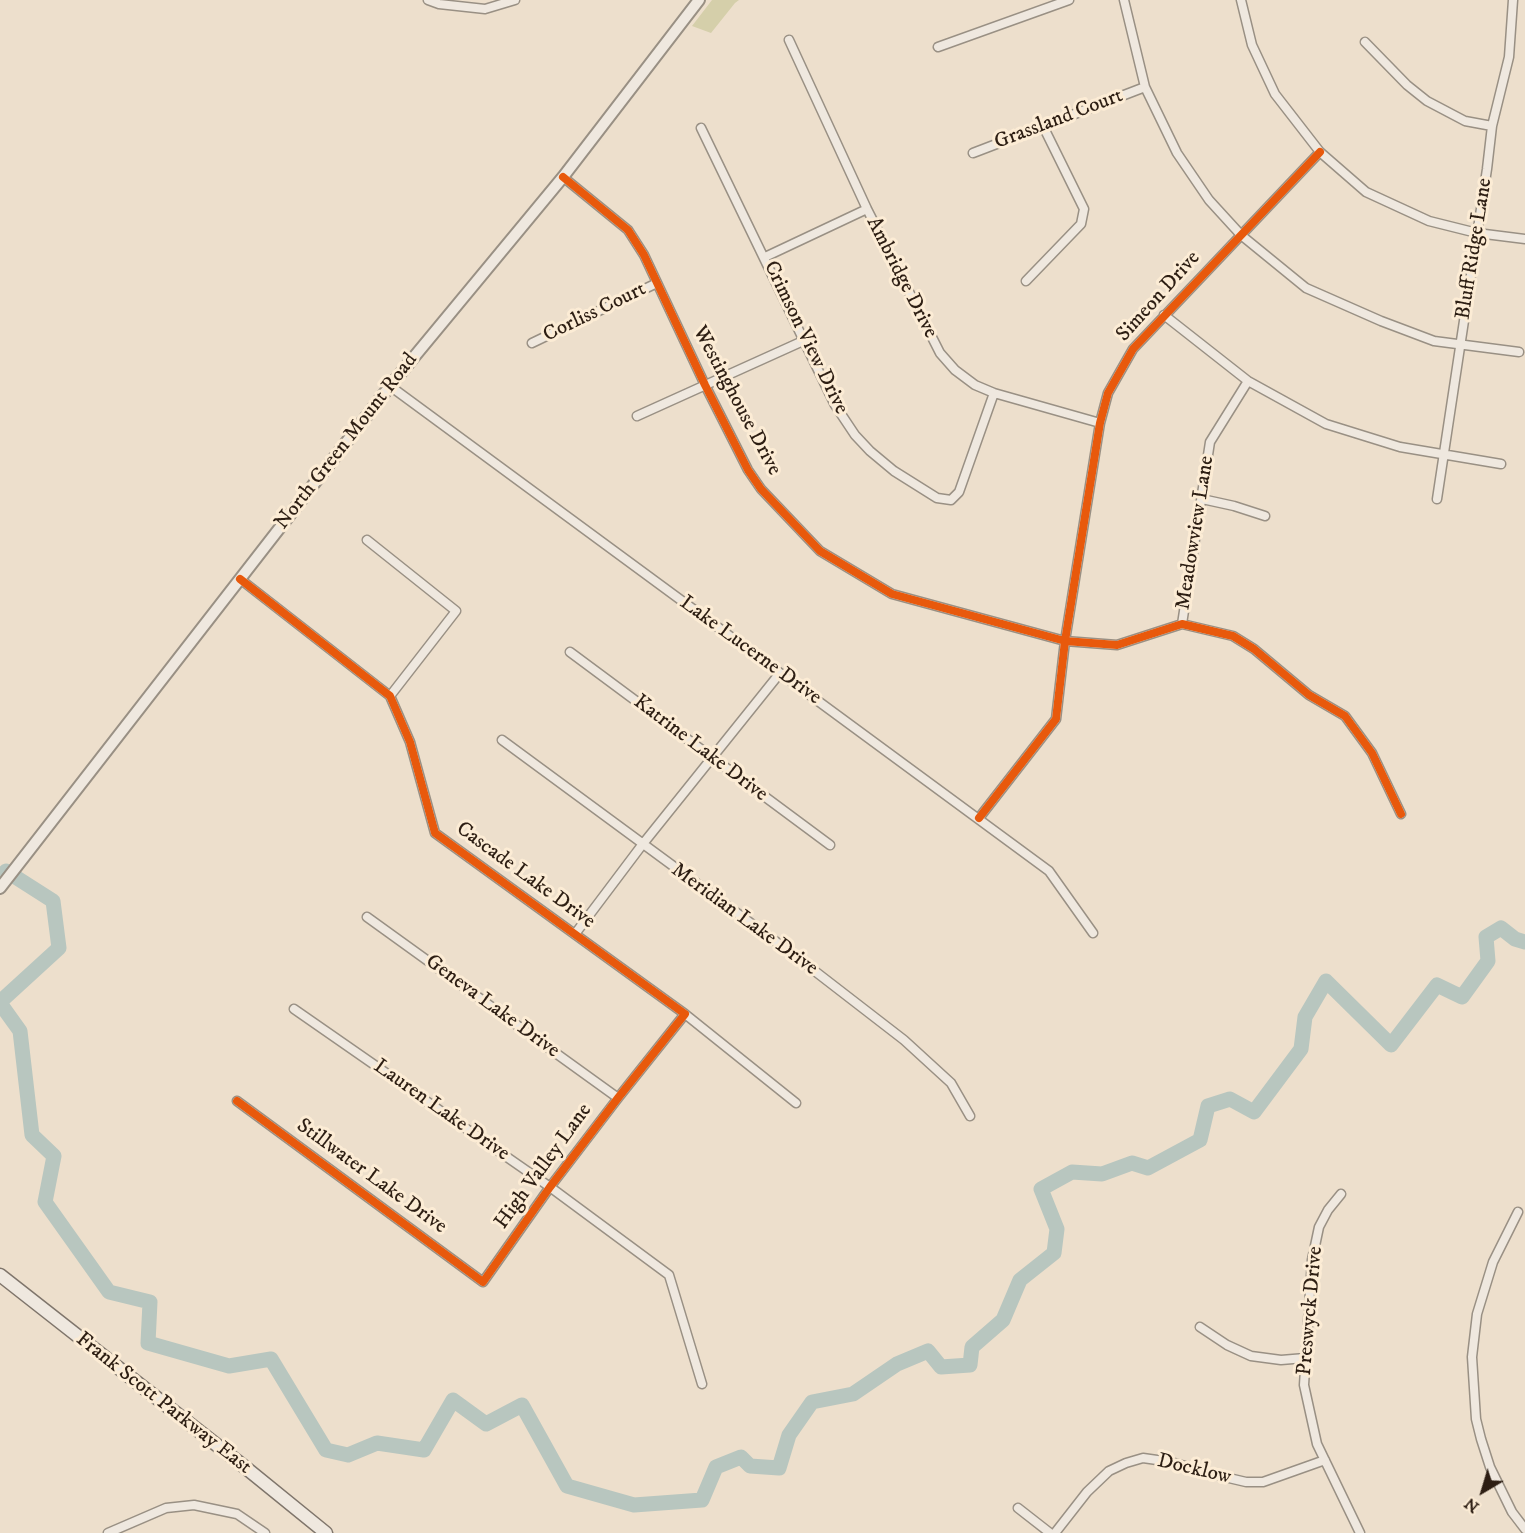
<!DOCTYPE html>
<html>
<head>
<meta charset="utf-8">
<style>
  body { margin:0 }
  #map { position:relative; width:1525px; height:1533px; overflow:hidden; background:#eddfcc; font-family:"IM FELL DW Pica",serif }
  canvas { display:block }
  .north { position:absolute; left:1453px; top:1461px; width:60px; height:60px; -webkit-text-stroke:4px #fcecd5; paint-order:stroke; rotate:218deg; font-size:16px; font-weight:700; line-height:24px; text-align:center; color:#2d1e13 }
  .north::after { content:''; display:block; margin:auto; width:21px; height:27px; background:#2d1e13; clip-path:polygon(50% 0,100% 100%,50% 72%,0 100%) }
</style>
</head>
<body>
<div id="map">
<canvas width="1525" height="1533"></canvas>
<div class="north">N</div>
</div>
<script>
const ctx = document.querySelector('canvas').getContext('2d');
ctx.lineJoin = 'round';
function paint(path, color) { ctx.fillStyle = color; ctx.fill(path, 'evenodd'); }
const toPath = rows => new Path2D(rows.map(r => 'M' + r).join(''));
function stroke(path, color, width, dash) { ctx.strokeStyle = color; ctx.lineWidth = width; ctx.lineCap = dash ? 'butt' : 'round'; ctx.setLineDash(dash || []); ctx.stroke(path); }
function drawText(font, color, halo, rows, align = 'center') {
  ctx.font = font + ' "IM FELL DW Pica",serif'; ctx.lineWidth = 6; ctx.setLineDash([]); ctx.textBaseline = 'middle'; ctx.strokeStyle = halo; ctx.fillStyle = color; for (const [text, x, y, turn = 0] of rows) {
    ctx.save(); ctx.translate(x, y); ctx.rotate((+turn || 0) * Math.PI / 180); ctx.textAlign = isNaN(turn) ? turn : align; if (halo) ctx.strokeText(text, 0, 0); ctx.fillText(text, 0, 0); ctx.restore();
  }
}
const green = toPath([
  [712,0,739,0,735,3,711,33,692,26]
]);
const stream = toPath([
  [0,868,6,871]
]);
const river = toPath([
  [0,1002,59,948,53,901,6,871],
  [0,1003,20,1031,32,1135,54,1156,45,1202,109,1292,150,1302,148,1343,229,1366,271,1359,326,1450,348,1455,377,1443,424,1450,453,1400,486,1424,522,1405,567,1486,634,1505,702,1500,716,1467,741,1457,750,1466,779,1468,789,1435,812,1402,853,1394,897,1364,928,1351,941,1367,970,1365,972,1347,1003,1320,1020,1280,1054,1253,1057,1229,1041,1189,1072,1172,1102,1174,1132,1163,1148,1168,1200,1140,1208,1106,1230,1099,1254,1112,1301,1049,1305,1017,1326,981,1391,1045,1437,985,1462,997,1488,961,1486,937,1501,928,1515,939,1525,942]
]);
const minor = toPath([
  [428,0,439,4,485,9,515,0],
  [1124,0,1145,87,1177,153,1209,200,1241,235,1306,288,1381,321,1434,341,1519,352],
  [1241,0,1252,45,1275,94,1320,152,1366,192,1429,221,1477,233,1525,239],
  [789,40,867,209,940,353,955,370,975,385,994,393,1100,423],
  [1365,42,1407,85,1427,101,1465,121,1492,126],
  [938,47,1069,0],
  [701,128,835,405,855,435,870,451,894,471,937,498,951,500,959,492,994,393],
  [973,153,1145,87],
  [563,177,628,230,644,255,705,385,748,470,761,489,820,551,892,594,1065,641,1117,645,1182,624,1233,636,1254,649,1309,695,1345,716,1372,753,1401,814],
  [765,257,867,209],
  [1026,281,1081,224,1084,209,1043,126],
  [1164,315,1248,381,1326,424,1400,447,1501,464],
  [532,343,657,283],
  [390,386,1049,871,1093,933],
  [637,416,803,341],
  [1202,499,1234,506,1265,516],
  [1437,499,1487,169,1492,126,1509,57,1513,0],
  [367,540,456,611,390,696],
  [1182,624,1210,442,1248,381],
  [570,652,830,845],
  [502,740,794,955,904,1040,951,1083,970,1116],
  [979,818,1056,719,1065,641,1100,423,1108,393,1133,349,1320,152],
  [367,917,618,1098],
  [575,934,642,845,780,673],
  [294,1009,550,1187,669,1275,702,1384],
  [685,1014,796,1103],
  [237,1101,483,1282,550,1187,618,1098,685,1014,435,833,410,742,390,696,240,579],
  [1341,1194,1328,1210,1319,1227,1312,1260,1304,1385,1317,1444,1360,1533],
  [1518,1212,1493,1262,1477,1314,1472,1357,1476,1419,1481,1439,1490,1467,1512,1512,1525,1529],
  [1200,1327,1227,1345,1251,1356,1281,1360,1305,1358],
  [1018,1508,1050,1533],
  [108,1533,166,1508,194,1505,237,1514,265,1533],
  [1055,1533,1087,1492,1109,1471,1126,1463,1143,1458,1171,1462,1216,1475,1246,1482,1263,1482,1325,1460]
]);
const tertiary = toPath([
  [0,888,390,386,563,177,699,0]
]);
const secondary = toPath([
  [0,1275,246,1468,326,1533]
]);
const cycleway = toPath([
  [563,177,628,230,644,255,705,385,748,470,761,489,820,551,892,594,1065,641,1117,645,1182,624,1233,636,1254,649,1309,695,1345,716,1372,753,1401,814],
  [979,818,1056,719,1065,641,1100,423,1108,393,1133,349,1320,152],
  [237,1101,483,1282,550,1187,618,1098,685,1014,435,833,410,742,390,696,240,579]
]);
const streetNames = [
  ["Grassland Court",1059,120,-21],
  ["Bluff Ridge Lane",1475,249,-81],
  ["Ambridge Drive",901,278,63],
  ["Simeon Drive",1159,297,-48],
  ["Corliss Court",595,313,-26],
  ["Crimson View Drive",805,338,64],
  ["Westinghouse Drive",736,401,62],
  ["North Green Mount Road",347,442,-52],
  ["Meadowview Lane",1196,533,-81],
  ["Lake Lucerne Drive",750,651,36],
  ["Katrine Lake Drive",700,749,37],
  ["Cascade Lake Drive",525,876,36],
  ["Meridian Lake Drive",744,920,36],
  ["Geneva Lake Drive",492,1007,36],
  ["Lauren Lake Drive",441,1111,35],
  ["High Valley Lane",544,1167,-54],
  ["Stillwater Lake Drive",371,1177,36],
  ["Preswyck Drive",1311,1311,-85],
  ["Frank Scott Parkway East",163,1404,38],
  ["Docklow",1194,1470,13]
];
paint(green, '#d5cfaa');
stroke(stream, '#b8c6bf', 2);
stroke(river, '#b8c6bf', 15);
stroke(minor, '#999084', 11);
stroke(tertiary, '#999084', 14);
stroke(secondary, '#7f756b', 15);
stroke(minor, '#efe8df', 8);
stroke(tertiary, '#efe8df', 10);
stroke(secondary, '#efe8df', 12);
stroke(cycleway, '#e8590c', 8);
drawText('21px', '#2d1e13', '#fcecd5', streetNames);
</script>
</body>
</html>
